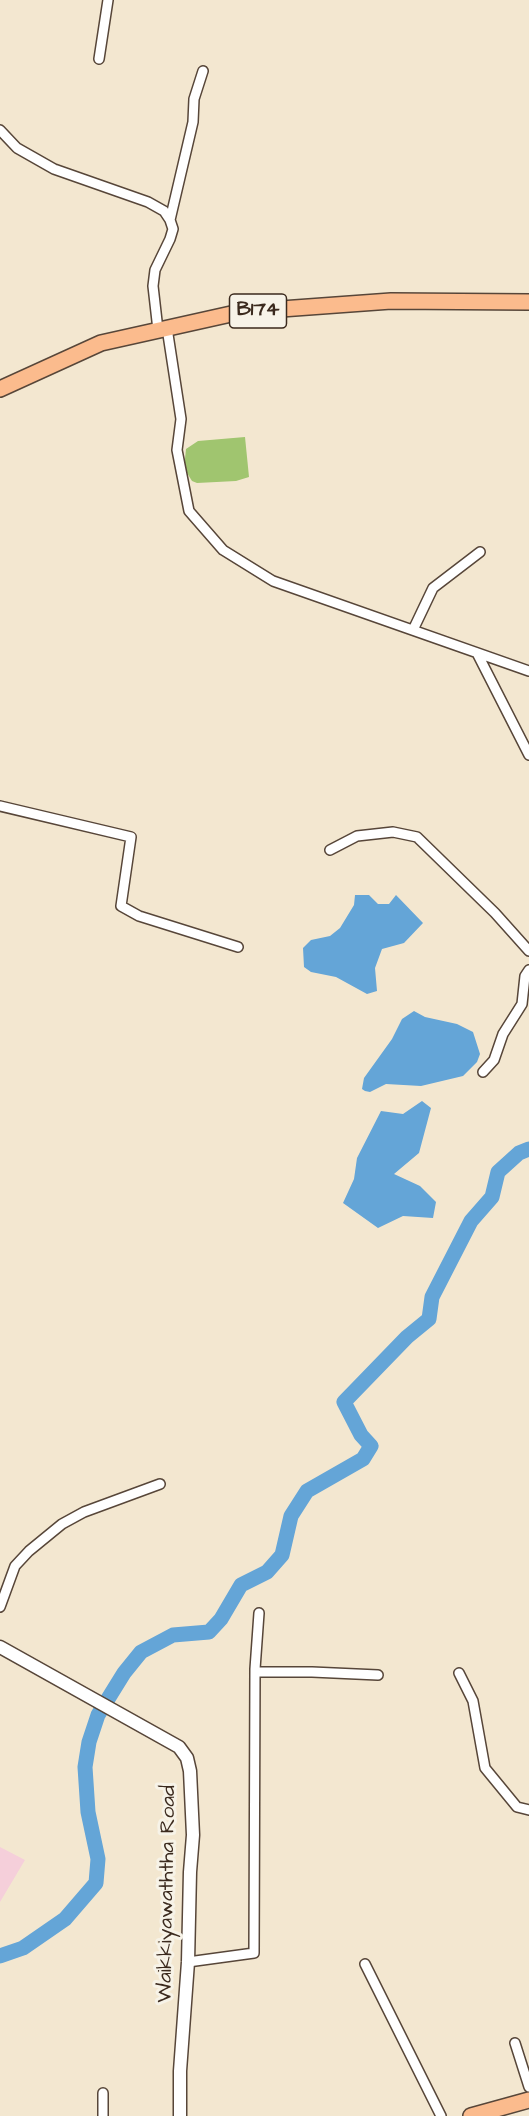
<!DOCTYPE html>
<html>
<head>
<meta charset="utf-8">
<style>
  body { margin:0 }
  canvas { display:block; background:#f3e7d0 }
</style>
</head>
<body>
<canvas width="529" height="2116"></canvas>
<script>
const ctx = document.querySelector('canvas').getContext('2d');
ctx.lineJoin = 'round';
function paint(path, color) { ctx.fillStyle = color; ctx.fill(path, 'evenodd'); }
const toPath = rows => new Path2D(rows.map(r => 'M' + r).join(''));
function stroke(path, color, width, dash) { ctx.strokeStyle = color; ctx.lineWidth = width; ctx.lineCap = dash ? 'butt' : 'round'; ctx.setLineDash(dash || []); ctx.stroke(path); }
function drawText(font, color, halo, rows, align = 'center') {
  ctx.font = font + ' "Architects Daughter",sans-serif'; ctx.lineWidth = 6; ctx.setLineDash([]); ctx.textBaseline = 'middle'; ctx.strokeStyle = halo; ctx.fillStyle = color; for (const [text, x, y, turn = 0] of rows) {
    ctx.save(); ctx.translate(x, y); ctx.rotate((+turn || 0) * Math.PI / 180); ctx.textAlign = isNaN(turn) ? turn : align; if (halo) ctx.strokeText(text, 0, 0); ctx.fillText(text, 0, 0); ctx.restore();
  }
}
const built = toPath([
  [0,1847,25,1860,0,1902]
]);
const green = toPath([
  [245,437,249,477,236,481,197,483,192,481,184,468,186,449,198,441]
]);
const water = toPath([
  [355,895,369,895,378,904,389,904,396,895,423,923,404,943,382,949,375,968,377,991,367,994,336,977,311,972,304,967,303,948,311,940,330,936,340,928,354,905],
  [414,1011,425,1017,457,1024,473,1032,480,1054,477,1062,463,1076,421,1086,386,1084,370,1092,365,1091,362,1089,364,1078,392,1039,402,1019],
  [422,1101,431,1108,419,1153,394,1174,420,1186,436,1202,433,1218,403,1216,378,1228,343,1203,354,1179,357,1158,381,1111,403,1114]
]);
const river = toPath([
  [0,1956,23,1948,65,1919,96,1883,98,1859,88,1812,85,1767,89,1742,98,1715,124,1673,141,1652,173,1635,209,1632,221,1619,241,1585,267,1572,282,1555,291,1516,307,1491,363,1459,371,1446,361,1435,344,1402,407,1337,429,1319,432,1297,471,1221,492,1197,498,1172,519,1153,529,1149]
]);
const minor = toPath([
  [99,59,108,0],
  [0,130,17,148,54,169,148,202,164,211,170,220,173,229,170,239,155,270,153,286,158,330],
  [170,220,193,122,194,99,203,71],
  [167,328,181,419,177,450,189,511,223,550,273,581,529,671],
  [413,630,433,588,480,552],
  [477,653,529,755],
  [0,806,131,837,121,906,139,916,238,947],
  [330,850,357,836,393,832,417,837,495,913,529,951],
  [483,1072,494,1060,503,1034,522,1004,525,976,529,970],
  [0,1607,15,1566,29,1551,62,1524,84,1512,160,1484],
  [255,1672,312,1672,378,1675],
  [459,1673,473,1701,485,1768,517,1807,529,1810],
  [188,1962,254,1953,255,1669,259,1613],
  [365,1964,441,2116],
  [515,2043,529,2087],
  [103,2116,103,2093]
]);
const tertiary = toPath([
  [0,1647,179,1747,187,1758,190,1771,193,1835,190,1872,188,1962,180,2071,180,2116]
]);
const primary = toPath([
  [0,389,101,343,240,312,391,301,529,302],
  [471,2116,529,2100]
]);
const shields = [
  [258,311,57]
];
const shieldNames = [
  ["B174",258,311]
];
const streetNames = [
  ["Waikkiyawaththa Road",168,1894,-89]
];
paint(built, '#f5cfda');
paint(green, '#a0c56f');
paint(water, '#64a5d7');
stroke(river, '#64a5d7', 15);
stroke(minor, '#574639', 12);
stroke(tertiary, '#574639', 15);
stroke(primary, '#574639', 18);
stroke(minor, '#fff', 9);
stroke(tertiary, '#fff', 12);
stroke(primary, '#fbbb8d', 15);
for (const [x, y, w] of shields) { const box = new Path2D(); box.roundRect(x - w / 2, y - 17, w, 34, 4.5); ctx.fillStyle = '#f7f3e8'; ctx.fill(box); stroke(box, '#3b2a1e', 1.5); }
drawText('bold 20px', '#3b2a1e', null, shieldNames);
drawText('21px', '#3b2a1e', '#f7f3e8', streetNames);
</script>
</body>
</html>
